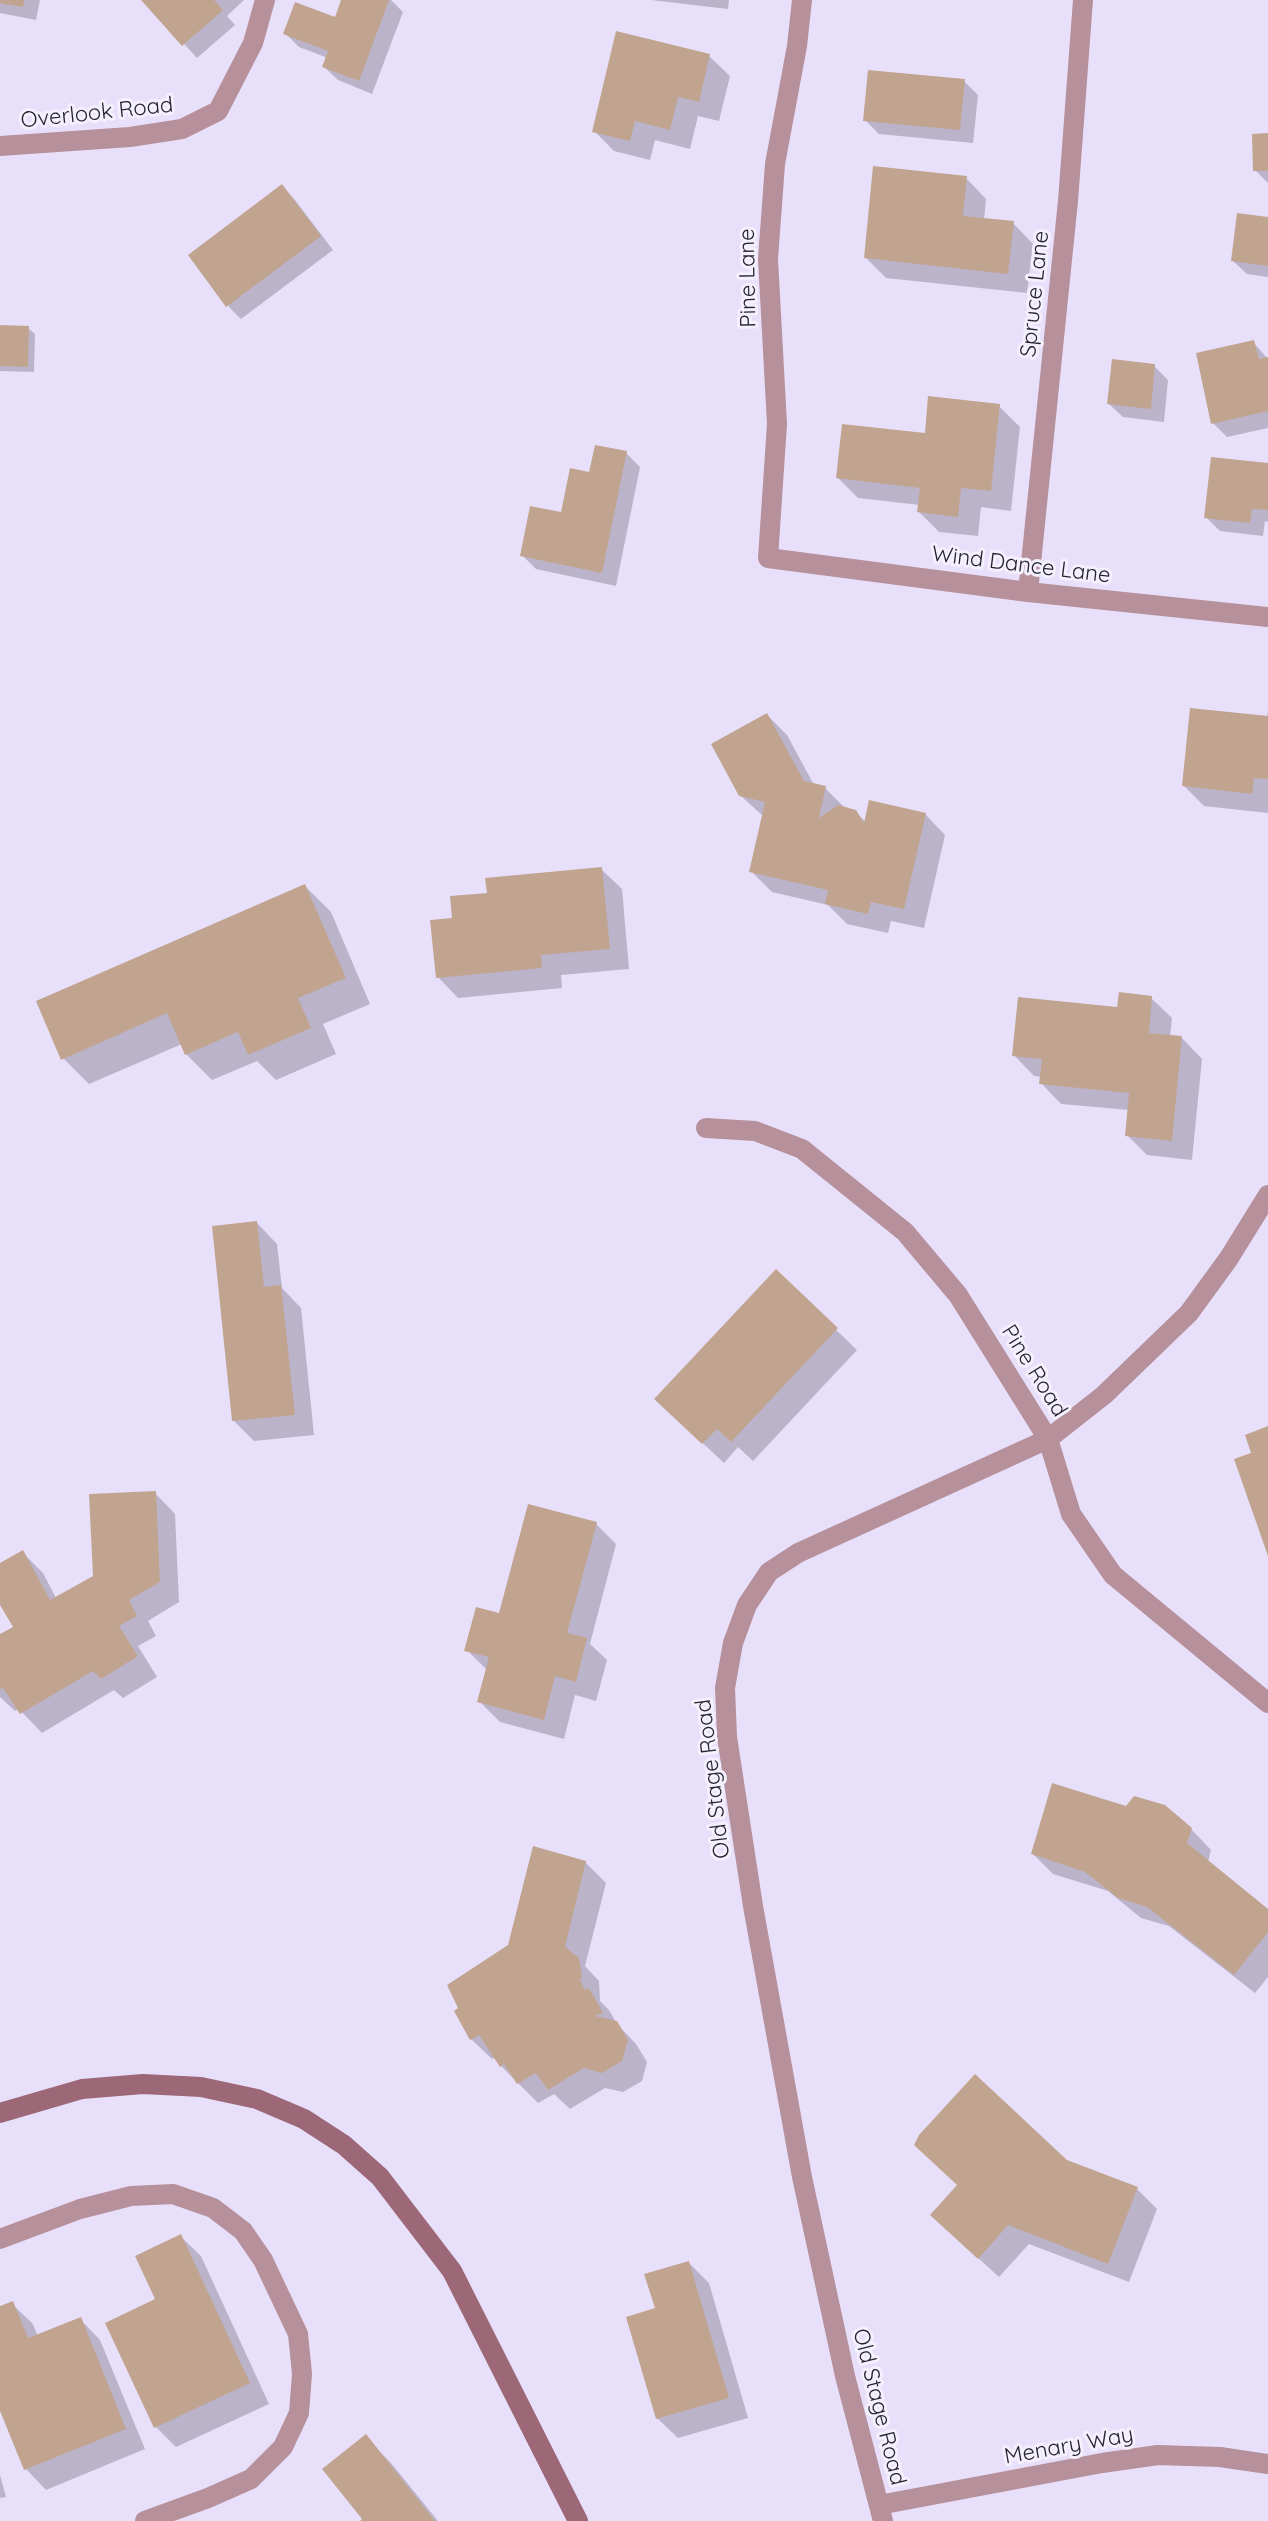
<!DOCTYPE html>
<html>
<head>
<meta charset="utf-8">
<style>
  body { margin:0 }
  canvas { display:block; background:#e8e0fb }
</style>
</head>
<body>
<canvas width="1268" height="2521"></canvas>
<script>
const ctx = document.querySelector('canvas').getContext('2d');
ctx.lineJoin = 'round';
function paint(path, color) { ctx.fillStyle = color; ctx.fill(path, 'evenodd'); }
const toPath = rows => new Path2D(rows.map(r => 'M' + r).join(''));
function stroke(path, color, width, dash) { ctx.strokeStyle = color; ctx.lineWidth = width; ctx.lineCap = dash ? 'butt' : 'round'; ctx.setLineDash(dash || []); ctx.stroke(path); }
function drawText(font, color, halo, rows, align = 'center') {
  ctx.font = font + ' Quicksand,sans-serif'; ctx.lineWidth = 6; ctx.setLineDash([]); ctx.textBaseline = 'middle'; ctx.strokeStyle = halo; ctx.fillStyle = color; for (const [text, x, y, turn = 0] of rows) {
    ctx.save(); ctx.translate(x, y); ctx.rotate((+turn || 0) * Math.PI / 180); ctx.textAlign = isNaN(turn) ? turn : align; if (halo) ctx.strokeText(text, 0, 0); ctx.fillText(text, 0, 0); ctx.restore();
  }
}
const shadow = toPath([
  [0,0,40,0,36,20,0,13],
  [144,0,244,0,227,16,235,25,197,58],
  [343,0,391,0,403,12,372,94,338,80,324,67,328,58,299,47,285,33,336,20],
  [651,0,729,0,728,9],
  [709,56,730,76,719,121,698,116,690,149,655,140,650,160,614,151,594,131],
  [964,81,978,95,973,143,879,134,865,120],
  [1268,135,1268,183,1255,170],
  [966,178,986,199,984,220,1013,223,1033,244,1027,293,886,278,866,258],
  [282,186,295,200,333,250,241,319,228,306],
  [1268,219,1268,277,1247,274,1233,261],
  [0,327,28,328,35,334,34,372,0,371],
  [1253,342,1268,359,1268,428,1227,437,1213,423],
  [1154,366,1168,380,1164,422,1123,417,1109,404],
  [999,406,1020,427,1011,511,981,507,978,536,939,532,919,512,920,505,858,498,838,478,926,435],
  [626,453,640,467,616,586,536,569,522,555,563,515,591,474],
  [1268,465,1268,522,1265,521,1263,536,1220,531,1206,517],
  [1268,710,1268,813,1204,806,1184,786,1267,718],
  [767,715,787,735,814,785,825,788,846,809,855,812,866,822,925,814,945,835,924,928,891,921,888,933,847,924,828,905,772,892,752,872,764,817,740,795],
  [601,869,622,889,629,969,561,975,562,988,458,998,438,977,454,920,489,895],
  [305,886,331,912,370,1004,323,1024,336,1054,276,1080,257,1061,212,1080,186,1054,182,1044,89,1084,63,1058],
  [1151,998,1172,1018,1170,1037,1182,1038,1202,1059,1192,1160,1147,1155,1127,1135,1129,1110,1061,1104,1041,1083,1042,1077,1034,1076,1014,1055,1119,1009],
  [257,1223,277,1244,282,1288,301,1308,314,1435,254,1441,234,1421],
  [776,1272,857,1350,753,1461,738,1447,724,1463,677,1419],
  [155,1493,175,1514,179,1602,148,1621,156,1636,138,1646,157,1677,123,1698,114,1690,42,1733,19,1709,15,1711,0,1697,0,1637,15,1628,0,1601,0,1565,23,1553,43,1573,56,1598,95,1577],
  [596,1524,616,1544,590,1644,607,1660,596,1701,575,1695,564,1739,500,1722,480,1702,488,1671,467,1650],
  [1191,1829,1211,1850,1208,1862,1268,1911,1268,1977,1255,1993,1169,1926,1141,1918,1108,1891,1053,1874,1033,1854],
  [585,1862,606,1883,585,1966,599,1981,600,2001,609,2010,617,2024,636,2044,647,2062,642,2081,623,2092,605,2088,570,2109,554,2094,538,2103,501,2066,496,2057,492,2059,471,2039,509,1946],
  [1066,2161,1136,2188,1157,2209,1129,2282,1029,2244,999,2277,953,2235,959,2186],
  [180,2236,201,2256,269,2404,176,2447,156,2427,158,2300],
  [689,2263,709,2283,748,2418,678,2438,657,2418,657,2310],
  [12,2304,33,2324,38,2337,80,2319,100,2340,145,2449,46,2490,26,2469,0,2406,0,2309],
  [365,2437,391,2463,438,2521,363,2521],
  [0,2475,6,2497,0,2498]
]);
const building = toPath([
  [0,0,24,0,23,7,0,3],
  [141,0,214,0,223,10,182,46],
  [341,0,389,0,359,81,322,67,328,51,283,34,295,2,335,17],
  [616,31,710,54,699,102,678,97,670,130,635,121,630,141,592,132],
  [868,70,965,79,960,130,863,121],
  [1268,133,1268,171,1253,171,1252,134],
  [873,166,967,176,963,216,1014,221,1008,274,864,258],
  [282,184,321,236,226,307,188,255],
  [1237,213,1268,217,1268,266,1231,261],
  [0,325,29,326,28,367,0,366],
  [1254,340,1259,359,1268,357,1268,411,1211,424,1196,353],
  [1112,359,1155,364,1151,409,1107,404],
  [928,396,1000,404,991,491,961,488,958,517,917,512,920,488,836,478,842,424,925,433],
  [595,445,627,451,602,573,520,556,530,506,561,512,570,468,589,472],
  [1211,457,1268,463,1268,510,1252,509,1250,523,1204,518],
  [1190,708,1268,716,1268,779,1254,778,1252,794,1182,786],
  [767,713,804,781,826,786,819,818,838,805,856,810,864,823,869,800,926,813,904,909,871,902,868,914,825,904,828,890,749,872,765,802,739,796,711,744],
  [602,867,610,949,541,955,542,968,436,978,430,920,452,918,450,896,487,893,485,878],
  [305,884,346,978,298,998,311,1028,248,1055,238,1032,185,1055,167,1013,61,1060,36,1001],
  [1119,992,1152,996,1149,1033,1182,1036,1172,1141,1125,1136,1129,1093,1039,1084,1042,1059,1012,1056,1018,997,1117,1007],
  [257,1221,264,1287,281,1285,295,1415,232,1421,212,1226],
  [776,1269,838,1328,731,1442,717,1429,702,1444,654,1399],
  [1268,1426,1268,1556,1234,1459,1251,1453,1245,1435],
  [156,1491,160,1582,129,1600,137,1616,119,1626,138,1656,101,1679,93,1671,20,1714,3,1688,0,1689,0,1634,13,1627,0,1605,0,1563,23,1550,50,1600,93,1576,89,1494],
  [528,1504,597,1522,567,1633,587,1638,576,1682,555,1676,544,1720,477,1702,489,1657,464,1651,476,1607,499,1613],
  [1052,1783,1126,1806,1134,1796,1165,1805,1192,1828,1187,1843,1268,1909,1268,1932,1234,1975,1147,1907,1118,1898,1085,1872,1031,1854],
  [533,1846,586,1861,565,1947,579,1958,582,1977,580,1980,585,1990,589,1988,603,2013,595,2016,617,2021,628,2040,622,2061,602,2073,584,2068,548,2090,536,2073,517,2084,504,2064,500,2067,479,2035,470,2040,454,2011,458,2008,447,1985,508,1945],
  [975,2074,1067,2160,1138,2187,1108,2264,1008,2225,978,2259,930,2215,957,2185,914,2145,919,2135],
  [181,2234,250,2383,154,2428,105,2323,155,2299,135,2256],
  [689,2261,729,2398,656,2419,626,2317,655,2308,644,2274],
  [13,2301,28,2338,81,2317,126,2429,24,2470,0,2411,0,2306],
  [366,2434,435,2521,360,2521,362,2519,322,2469]
]);
const street = toPath([
  [802,0,797,46,775,164,768,259,777,424,768,558,1028,592,1268,617],
  [0,146,130,137,182,129,218,111,253,43,265,0],
  [1028,592,1068,201,1083,0],
  [706,1128,755,1131,802,1149,905,1232,958,1295,1048,1439,1071,1514,1113,1575,1268,1703],
  [0,2239,80,2209,131,2196,173,2194,213,2208,243,2231,263,2260,298,2334,302,2374,299,2413,283,2447,251,2479,208,2498,145,2521],
  [879,2505,1102,2463,1158,2455,1220,2457,1268,2464],
  [883,2521,845,2376,802,2177,753,1906,727,1737,725,1688,733,1643,747,1605,769,1572,798,1553,1048,1439,1104,1395,1189,1313,1229,1258,1268,1195]
]);
const secondary = toPath([
  [0,2113,82,2089,143,2084,201,2087,257,2099,304,2119,344,2145,380,2177,452,2271,578,2521]
]);
const streetNames = [
  ["Overlook Road",97,113,-6],
  ["Pine Lane",748,278,-91],
  ["Spruce Lane",1035,294,-84],
  ["Wind Dance Lane",1021,565,7],
  ["Pine Road",1034,1371,58],
  ["Old Stage Road",713,1779,-97],
  ["Old Stage Road",879,2407,76],
  ["Menary Way",1069,2446,-10]
];
paint(shadow, '#0003');
paint(building, '#c1a490');
stroke(street, '#b6909a', 20);
stroke(secondary, '#9c6776', 20);
drawText('22px', '#26232f', '#f4f0fe', streetNames);
</script>
</body>
</html>
